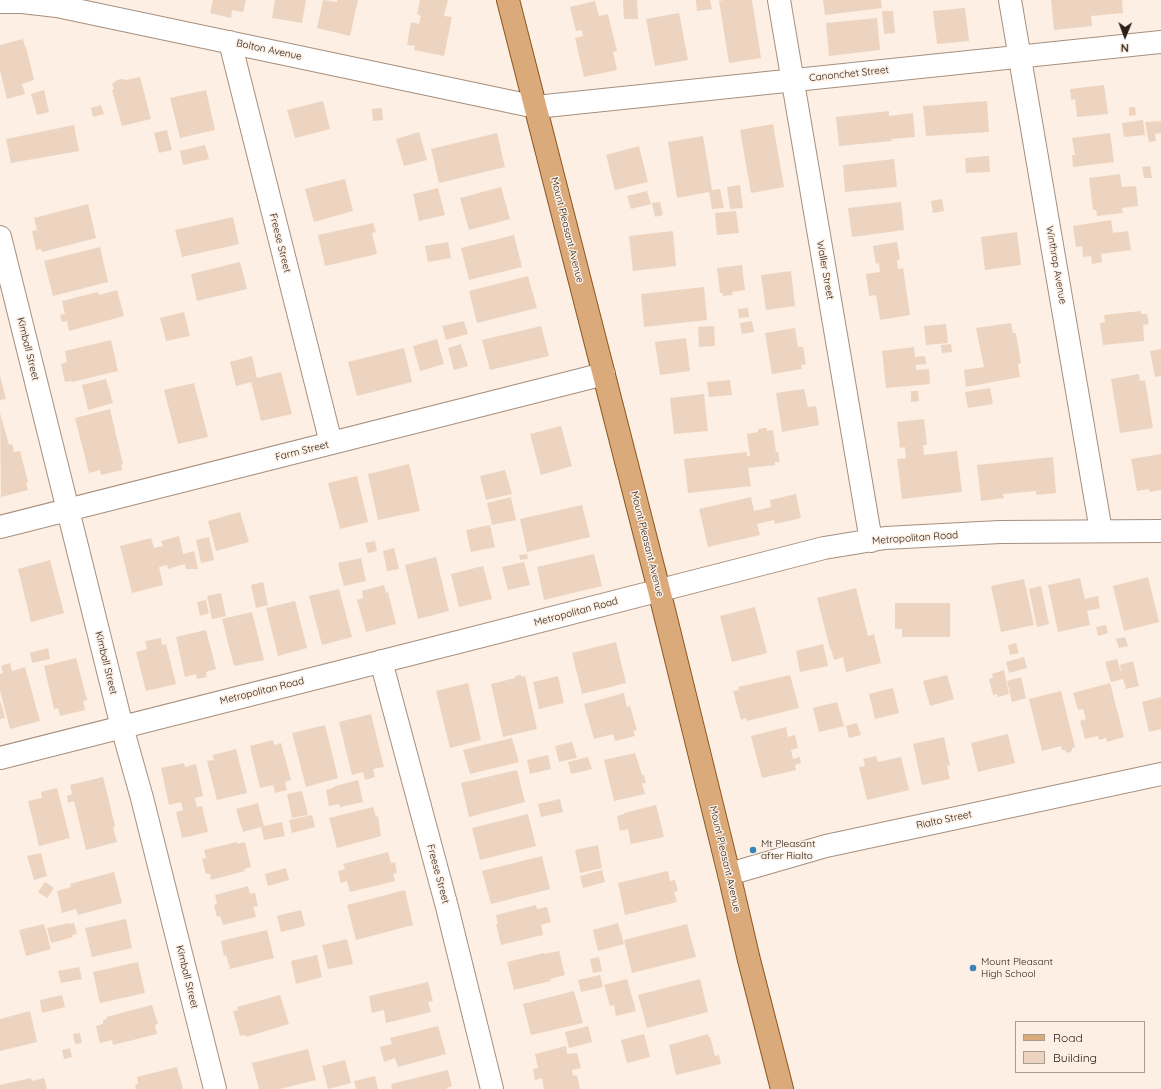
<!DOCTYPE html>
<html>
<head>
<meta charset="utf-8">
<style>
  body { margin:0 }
  #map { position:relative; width:1161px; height:1089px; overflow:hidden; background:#fdefe3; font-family:Quicksand,sans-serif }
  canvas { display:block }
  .legend { position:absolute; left:1015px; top:1021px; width:130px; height:52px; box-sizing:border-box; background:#fdefe3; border:1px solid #a89d93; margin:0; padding:5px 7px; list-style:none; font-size:12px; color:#29211a }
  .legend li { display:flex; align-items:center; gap:8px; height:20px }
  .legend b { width:20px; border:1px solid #a89d93 }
  .north { position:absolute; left:1105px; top:16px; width:40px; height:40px; -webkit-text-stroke:3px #fdefe3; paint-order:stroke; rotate:181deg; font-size:11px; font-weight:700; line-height:16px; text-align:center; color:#29211a }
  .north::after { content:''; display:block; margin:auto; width:14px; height:18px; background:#29211a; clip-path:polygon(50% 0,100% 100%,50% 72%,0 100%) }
</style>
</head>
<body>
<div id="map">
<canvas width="1161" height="1089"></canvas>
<ul class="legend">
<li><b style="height:5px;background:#daaa7a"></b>Road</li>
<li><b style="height:11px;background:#ecd4c1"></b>Building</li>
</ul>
<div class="north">N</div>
</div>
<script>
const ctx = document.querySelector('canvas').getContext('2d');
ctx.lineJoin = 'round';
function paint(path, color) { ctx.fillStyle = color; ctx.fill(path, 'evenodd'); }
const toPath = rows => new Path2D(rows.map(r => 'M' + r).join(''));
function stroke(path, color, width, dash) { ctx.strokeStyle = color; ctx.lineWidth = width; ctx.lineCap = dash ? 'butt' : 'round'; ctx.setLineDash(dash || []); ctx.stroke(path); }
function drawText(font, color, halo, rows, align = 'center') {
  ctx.font = font + ' Quicksand,sans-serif'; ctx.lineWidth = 3; ctx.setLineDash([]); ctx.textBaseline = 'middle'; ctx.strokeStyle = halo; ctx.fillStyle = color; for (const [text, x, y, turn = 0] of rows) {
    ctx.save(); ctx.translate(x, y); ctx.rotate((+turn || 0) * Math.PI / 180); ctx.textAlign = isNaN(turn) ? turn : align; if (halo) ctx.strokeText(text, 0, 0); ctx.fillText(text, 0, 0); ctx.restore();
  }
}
const building = toPath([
  [213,0,246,0,243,12,232,10,231,18,210,13],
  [275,0,306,0,302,23,272,18],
  [323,0,337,2,337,0,358,0,350,36,317,28],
  [420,0,448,0,444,16,452,17,444,56,414,50,415,46,407,45,411,22,419,24,421,16,417,14],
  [623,0,637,0,638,19,624,19],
  [696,0,710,0,712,9,697,11],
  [723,0,752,0,761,58,729,63,719,1],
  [823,0,881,0,882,8,825,15],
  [1051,0,1122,0,1123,13,1091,16,1092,26,1054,30],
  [595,1,599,16,608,14,617,51,613,52,617,70,584,77,575,38,583,36,582,30,576,31,570,7],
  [965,8,969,41,937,44,933,11],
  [882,11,893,11,895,33,884,34],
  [679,13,688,60,655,66,646,19],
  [877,18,880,50,829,56,826,23],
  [23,39,25,47,26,47,34,80,22,84,25,94,7,99,0,70,0,45],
  [140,77,151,119,122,126,112,90,114,89,112,84,117,80,122,79,126,80],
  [1104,85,1108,114,1077,117,1075,99,1071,100,1070,89],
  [44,90,49,112,37,115,31,94],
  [206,90,215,130,180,138,170,98],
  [323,101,330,129,295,138,287,110],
  [987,101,989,132,926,136,923,106],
  [101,105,104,114,93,117,91,108],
  [1129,107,1135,107,1136,115,1129,116],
  [382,108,383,120,373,121,372,109],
  [889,111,889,116,913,113,915,137,891,139,892,141,839,146,836,117],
  [1143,120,1145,135,1124,137,1122,123],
  [1161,121,1161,133,1155,134,1156,141,1149,142,1145,122],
  [773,124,784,187,751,193,740,130],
  [74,125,79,151,11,163,6,139],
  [167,130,172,150,159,153,154,133],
  [419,132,427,160,404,166,396,139],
  [497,133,505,167,439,183,431,149],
  [1110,133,1114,162,1073,167,1072,155,1075,155,1072,138],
  [703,136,712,190,720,189,724,208,712,209,709,192,677,198,668,142],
  [205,145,209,159,183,165,180,151],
  [639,146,648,182,615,190,606,155],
  [989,156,990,172,966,173,965,158],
  [894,159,897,187,845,192,843,165],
  [1150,166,1152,178,1144,178,1142,167],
  [1120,174,1122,187,1136,186,1138,206,1122,208,1123,213,1097,216,1096,210,1093,210,1089,178],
  [345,179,353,211,314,222,305,189],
  [740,185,743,208,730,209,727,187],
  [501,187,510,219,469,230,460,198],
  [438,188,445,215,419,221,413,194],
  [647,191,651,204,631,209,627,196],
  [942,199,944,211,933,213,931,201],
  [660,202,663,215,655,217,652,203],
  [901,202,904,230,852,237,848,208],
  [88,204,96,238,42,252,41,249,36,250,32,231,37,230,34,218],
  [736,211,739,233,717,235,715,213],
  [233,217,239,244,182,257,175,230],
  [1111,220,1113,233,1128,231,1131,250,1101,254,1102,262,1092,264,1091,256,1083,257,1082,246,1076,247,1073,226],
  [373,223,376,232,372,233,377,254,325,266,318,235],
  [673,231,676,266,633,271,629,236],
  [1017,232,1021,265,985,270,981,237],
  [514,235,522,267,469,280,461,248],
  [448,242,451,258,428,262,425,246],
  [897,242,900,260,897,260,898,269,903,268,910,315,880,320,876,295,869,296,866,274,880,272,879,263,876,264,873,246],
  [100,247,108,282,53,296,44,261],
  [240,262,247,289,197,301,191,274],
  [742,265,745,290,732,292,733,295,723,296,722,293,720,293,717,268],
  [791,271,795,306,766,310,761,275],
  [528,276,537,308,477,323,469,291],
  [704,287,707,320,644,327,641,294],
  [117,290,124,316,69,331,67,321,62,322,60,315,65,314,62,301,98,292,99,295],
  [748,308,749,317,739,318,738,309],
  [1141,311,1141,314,1147,314,1149,324,1143,325,1144,341,1103,345,1100,323,1105,322,1104,315],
  [184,312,190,336,166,341,160,318],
  [464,321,468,334,446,340,442,326],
  [752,321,754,332,742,334,740,323],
  [1011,323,1013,333,1016,333,1021,363,1018,364,1020,377,966,387,964,370,984,367,976,328],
  [946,324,948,343,926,345,924,326],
  [541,326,549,356,490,370,482,340],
  [714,326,715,346,699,347,698,327],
  [795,328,798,347,803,347,806,364,801,365,802,369,772,374,765,333],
  [686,338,690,371,660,375,655,342],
  [437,339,444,364,420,371,413,346],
  [111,340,118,371,72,382,72,381,65,382,61,364,67,362,65,351],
  [461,344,468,366,454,370,448,348],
  [951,344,952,352,942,353,941,345],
  [914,347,915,357,925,356,926,364,916,365,916,370,929,369,930,384,886,388,882,351],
  [404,348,412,382,357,396,348,362],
  [1161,349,1161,376,1155,377,1150,351],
  [252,356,257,378,281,372,292,414,261,421,251,382,236,386,230,362],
  [1139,374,1140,381,1145,380,1153,428,1120,433,1111,379],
  [0,376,6,399,0,400],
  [106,379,113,403,88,410,82,385],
  [730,380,732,395,709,397,707,382],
  [194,383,208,437,178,444,164,390],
  [990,388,993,404,968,408,965,392],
  [804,389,808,407,816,406,819,425,782,432,776,393],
  [911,391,918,391,919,401,911,402],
  [704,394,708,431,674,434,670,398],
  [110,409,123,464,121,465,122,470,101,475,100,470,89,473,75,418],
  [0,413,9,445,12,444,14,452,20,451,28,482,26,483,28,490,1,497],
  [924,419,927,445,923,445,924,455,957,451,962,492,902,499,897,459,906,458,905,447,900,448,897,422],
  [561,426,572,466,541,475,530,434],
  [767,428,767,431,773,430,776,452,778,452,780,462,775,462,775,465,748,468,751,486,688,493,684,459,747,452,747,456,750,456,747,434,758,432,758,429],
  [1161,454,1161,490,1149,492,1149,489,1137,491,1131,459],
  [1053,457,1056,493,1036,495,1036,491,1003,494,1004,498,981,501,977,465],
  [409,464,420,511,378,520,368,474],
  [505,470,512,494,486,500,480,476],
  [357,476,368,522,340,529,328,483],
  [796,494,801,518,775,524,774,520,757,524,760,535,708,547,699,509,751,497,754,511,771,507,770,500],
  [511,497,516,520,492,525,487,503],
  [582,505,590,537,527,552,520,519],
  [240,512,249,542,216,551,208,521],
  [490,525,495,547,471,552,466,530],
  [179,536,183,554,194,551,198,569,186,569,185,564,168,569,167,565,159,567,163,585,132,593,120,546,151,538,154,548,163,546,161,541],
  [209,537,214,560,201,563,196,540],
  [375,541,377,551,368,553,365,543],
  [394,548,399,569,387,571,383,551],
  [527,554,528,559,520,560,519,555],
  [594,554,602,586,544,600,537,567],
  [436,557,449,611,418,619,405,565],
  [361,558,366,581,344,586,338,563],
  [50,560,64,613,31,622,18,569],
  [524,562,530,585,508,590,502,567],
  [483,566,492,599,459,607,451,574],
  [1148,577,1159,622,1124,631,1113,586],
  [1080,578,1085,599,1098,596,1100,608,1087,611,1090,625,1058,632,1048,585],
  [1024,579,1034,625,1001,632,991,586],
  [263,582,268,605,256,608,251,585],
  [384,585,386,593,388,592,396,624,366,632,357,600,363,598,362,591],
  [1041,586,1049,624,1037,627,1029,589],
  [856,588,868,636,874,634,881,663,846,672,843,657,834,660,831,649,830,649,817,598],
  [339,589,352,637,322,645,309,596],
  [221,593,226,616,212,619,207,596],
  [206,600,209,613,200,616,197,602],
  [295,601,307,648,278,656,266,608],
  [895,603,950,603,950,637,902,637,902,629,895,629],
  [755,607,767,653,732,662,720,616],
  [252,612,264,660,234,666,222,619],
  [1106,625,1108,633,1098,636,1096,627],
  [206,630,216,669,206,672,207,677,197,679,196,674,185,677,176,637],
  [1125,637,1128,646,1119,648,1116,639],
  [161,638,162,645,166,644,176,684,146,691,136,652,147,649,145,641],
  [616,642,626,683,582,694,572,653],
  [1016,643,1019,653,1010,655,1008,645],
  [823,644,828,666,800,672,796,651],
  [48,648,50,659,32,663,30,653],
  [1024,657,1027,668,1009,673,1006,662],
  [76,658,87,700,83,701,85,710,60,716,58,708,54,709,44,666],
  [1117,659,1122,676,1120,665,1133,661,1139,686,1126,689,1123,679,1111,682,1105,662],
  [10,663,12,671,25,667,40,721,10,729,0,691,0,674,3,673,1,666],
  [1004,670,1009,694,998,697,997,694,993,695,989,679,993,678,992,674],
  [521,675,522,677,525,676,537,729,503,737,491,684,515,678,515,676],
  [790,675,799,708,747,721,746,718,741,720,733,691,739,690,738,687],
  [947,675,954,699,930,706,923,681],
  [558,676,564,703,539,709,533,682],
  [1021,677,1026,698,1012,702,1007,681],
  [468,683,481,740,450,748,436,691],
  [1110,683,1124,737,1107,742,1106,738,1099,740,1098,736,1085,739,1080,721,1086,719,1083,709,1078,710,1073,693],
  [893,688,899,713,875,719,869,694],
  [1061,691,1075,747,1072,748,1072,751,1066,753,1065,750,1062,750,1061,746,1042,751,1029,699],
  [624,693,627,707,630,706,637,730,633,731,635,736,615,741,613,734,594,739,584,704],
  [1161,697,1161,729,1149,732,1142,702],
  [0,700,5,718,0,719],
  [837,702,844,726,819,732,813,708],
  [371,714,384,767,373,769,375,777,365,780,363,772,352,775,339,722],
  [857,723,861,735,849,738,846,726],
  [325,725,338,778,306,787,292,733],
  [786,727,788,737,795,735,798,748,791,750,793,759,800,757,801,763,795,765,796,770,762,778,751,736],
  [1008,734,1015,763,978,772,971,743],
  [944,737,950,765,947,766,950,779,922,785,913,744],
  [512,738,519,762,470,774,463,750],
  [273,740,274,745,281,743,291,780,285,782,287,790,275,793,273,785,260,788,250,746],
  [572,742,577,758,559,762,555,746],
  [236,749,247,793,217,800,207,761,214,760,213,755],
  [635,753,642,775,644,775,646,783,642,783,645,794,614,801,604,760],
  [548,755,551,769,530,774,527,760],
  [876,756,878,762,901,757,909,790,867,800,859,767,865,766,863,759],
  [588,757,592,769,571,774,568,762],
  [184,763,185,767,196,764,203,796,195,798,197,807,202,806,208,832,182,838,176,812,183,810,181,802,169,805,161,768],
  [517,770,525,802,469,817,461,783],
  [103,777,115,826,113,827,117,842,86,850,74,801,68,803,67,796,72,794,70,785],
  [358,780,363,802,340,807,339,804,329,806,326,790,335,787,335,786],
  [57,788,70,838,39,846,28,801,42,798,41,792],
  [302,791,308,815,292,818,287,794],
  [560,799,563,812,541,817,538,804],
  [258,803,264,826,282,822,285,836,264,840,261,827,243,832,236,809],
  [656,805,664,837,631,844,628,829,620,831,617,816,624,814,624,813],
  [373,807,376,817,378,816,381,836,337,848,329,818],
  [528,814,536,846,480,860,472,828],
  [312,815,315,827,292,833,289,820],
  [237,842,237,844,245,842,251,867,244,869,245,871,211,880,210,874,206,874,202,859,206,858,204,850],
  [598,845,602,868,580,873,575,850],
  [388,852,391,863,395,862,397,873,393,874,395,881,350,892,347,881,341,883,338,871,345,869,343,864],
  [41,853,47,876,34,880,27,856],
  [542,856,550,889,491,904,482,871],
  [286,868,289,880,268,886,265,874],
  [602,870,605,882,583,888,580,876],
  [668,871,670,881,675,880,678,891,674,892,677,902,625,915,618,883],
  [114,872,122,903,78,915,76,909,62,913,57,891,71,887,70,884],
  [45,882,54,888,47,898,38,892],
  [248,886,250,894,255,893,258,906,253,907,256,917,223,925,220,916,217,917,214,905,217,904,215,895],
  [405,890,413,925,356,940,347,905],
  [536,905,537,909,547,907,551,922,541,925,543,935,501,945,496,924,498,924,496,915],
  [301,910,305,926,281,932,277,916],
  [126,919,132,948,92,957,85,928],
  [69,923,69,924,74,923,77,934,72,935,73,937,51,943,47,928],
  [618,923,624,944,598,951,593,930],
  [44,924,51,949,26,956,19,930],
  [687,924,696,957,632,973,624,940],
  [267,930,274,958,230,969,226,955,224,956,221,941],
  [347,939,353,964,328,969,322,945],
  [559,951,565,975,550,979,551,981,514,990,507,962,544,953,544,954],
  [317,955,322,977,296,984,291,961],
  [599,957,602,971,593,973,590,959],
  [138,962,145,993,100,1003,93,972],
  [79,967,82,979,61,983,58,971],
  [600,975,603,987,581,992,578,980],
  [627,979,636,1011,616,1016,614,1005,610,1006,604,985],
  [700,979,708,1012,647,1028,638,995],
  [428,982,433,1001,428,1002,431,1012,386,1023,384,1010,372,1013,369,996],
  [574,991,583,1023,531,1035,523,1004],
  [62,995,65,1007,42,1013,40,1000],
  [280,995,289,1024,246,1037,246,1035,240,1036,233,1011,238,1010,237,1007],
  [152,1005,158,1024,155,1025,157,1034,113,1045,112,1040,100,1043,96,1026,103,1024,103,1020,107,1019,106,1017],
  [30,1011,37,1042,0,1051,0,1019],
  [438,1026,446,1054,398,1067,395,1058,384,1062,380,1047,392,1044,390,1038],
  [588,1026,592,1042,569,1048,565,1032],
  [80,1033,82,1043,75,1044,73,1034],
  [644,1034,650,1057,627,1063,621,1040],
  [708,1034,708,1037,710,1036,715,1056,719,1055,721,1064,676,1075,669,1045],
  [566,1046,567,1054,577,1053,581,1068,572,1070,573,1076,577,1075,580,1089,544,1089,542,1078,535,1080,533,1069,538,1068,535,1054],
  [70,1048,72,1057,64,1059,62,1050],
  [308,1049,316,1080,280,1089,259,1089,252,1063],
  [345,1060,351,1083,328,1089,322,1066],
  [177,1067,183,1089,136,1089,135,1085,138,1084,137,1077],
  [448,1070,452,1086,447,1088,447,1089,392,1089,391,1084],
  [375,1076,378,1089,356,1089,354,1081],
  [31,1078,32,1081,44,1078,47,1089,0,1089,0,1085]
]);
const minor = toPath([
  [779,0,871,541],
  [1010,0,1101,531],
  [0,2,22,2,57,6,536,107,1161,42],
  [230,42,331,443],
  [0,237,122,727,142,798,215,1089],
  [0,527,604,374],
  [381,661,447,907,492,1089],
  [0,758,478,637,824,548,885,538,1000,532,1161,531],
  [729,874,826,846,1161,774]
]);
const major = toPath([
  [508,0,659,590,729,874,749,960,782,1089]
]);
const markers = [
  [753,850,4,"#3786b8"],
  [973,968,4,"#3786b8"]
];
const streetNames = [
  ["Bolton Avenue",269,50,12],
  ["Canonchet Street",849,74,-6],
  ["Mount Pleasant Avenue",567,230,76],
  ["Freese Street",280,243,76],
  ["Winthrop Avenue",1056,265,80],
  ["Waller Street",825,270,80],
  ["Kimball Street",28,349,76],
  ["Farm Street",302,451,-14],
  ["Metropolitan Road",915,538,-4],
  ["Mount Pleasant Avenue",647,544,76],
  ["Metropolitan Road",576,612,-15],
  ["Kimball Street",106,663,76],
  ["Metropolitan Road",262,691,-14],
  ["Rialto Street",944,820,-12],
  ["Mount Pleasant Avenue",725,859,77],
  ["Freese Street",438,874,75],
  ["Kimball Street",187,977,76]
];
const poiNames = [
  ["Mt Pleasant",761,844],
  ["after Rialto",761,856],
  ["Mount Pleasant",981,962],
  ["High School",981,974]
];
paint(building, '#ecd4c1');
stroke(minor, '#a68f7e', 24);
stroke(major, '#8c561f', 24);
stroke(minor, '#fff', 22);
stroke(major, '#daaa7a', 22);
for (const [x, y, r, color] of markers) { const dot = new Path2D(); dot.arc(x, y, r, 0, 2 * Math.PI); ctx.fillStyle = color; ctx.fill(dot); stroke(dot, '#fdefe3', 1.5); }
drawText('10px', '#29211a', '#fdefe3', streetNames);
drawText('10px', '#29211a', '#fdefe3', poiNames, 'left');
</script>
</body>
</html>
